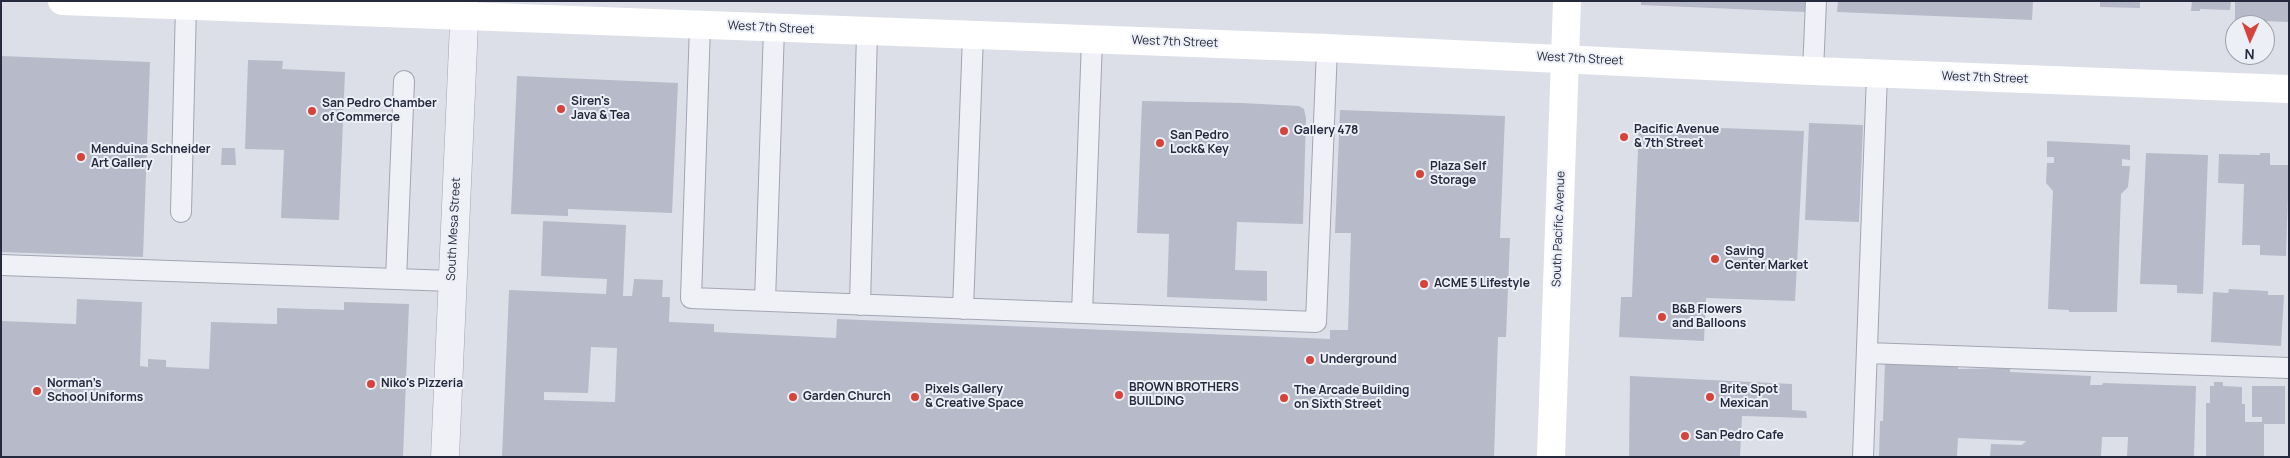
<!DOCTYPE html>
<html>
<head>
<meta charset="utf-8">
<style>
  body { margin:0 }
  #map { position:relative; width:2290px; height:458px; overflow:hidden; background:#dddfe8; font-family:Manrope,sans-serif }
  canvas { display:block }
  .frame { position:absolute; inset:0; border:2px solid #262a3f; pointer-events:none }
  .north { position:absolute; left:2225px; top:15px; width:50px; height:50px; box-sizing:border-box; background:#edeff6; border:1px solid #9da0ad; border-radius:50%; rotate:182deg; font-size:14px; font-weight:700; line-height:20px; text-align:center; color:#262a3f }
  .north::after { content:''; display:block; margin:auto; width:18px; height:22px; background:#d5443a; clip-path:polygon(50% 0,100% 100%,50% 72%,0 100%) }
</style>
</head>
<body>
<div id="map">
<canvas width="2290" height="458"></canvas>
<div class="frame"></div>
<div class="north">N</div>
</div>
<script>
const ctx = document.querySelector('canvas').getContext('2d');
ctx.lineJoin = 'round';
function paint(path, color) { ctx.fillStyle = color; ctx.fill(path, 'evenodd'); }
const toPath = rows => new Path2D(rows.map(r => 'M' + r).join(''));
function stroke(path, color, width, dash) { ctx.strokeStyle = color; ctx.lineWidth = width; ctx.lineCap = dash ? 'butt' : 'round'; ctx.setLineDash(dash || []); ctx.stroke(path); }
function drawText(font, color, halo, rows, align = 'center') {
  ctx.font = font + ' Manrope,sans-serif'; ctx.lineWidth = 4; ctx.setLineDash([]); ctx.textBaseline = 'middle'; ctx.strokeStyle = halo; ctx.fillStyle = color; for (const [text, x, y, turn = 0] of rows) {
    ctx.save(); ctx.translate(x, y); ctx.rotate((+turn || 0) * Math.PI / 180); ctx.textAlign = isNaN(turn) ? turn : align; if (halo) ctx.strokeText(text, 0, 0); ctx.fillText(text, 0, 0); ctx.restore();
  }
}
const building = toPath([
  [1641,1,1806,1,1806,12,1641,5],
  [1838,1,2033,1,2032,20,1837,12],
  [2100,1,2140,1,2140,8,2100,7],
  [2192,1,2231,1,2230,10,2200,9,2200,11,2191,11],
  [2235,1,2289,1,2289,22,2235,20],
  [1,56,150,62,143,257,1,252],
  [248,60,283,61,282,69,345,72,339,220,281,218,284,150,245,149],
  [517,76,678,83,672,213,568,209,568,216,511,214],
  [1142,101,1242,103,1299,106,1304,109,1306,118,1303,224,1237,222,1235,270,1267,271,1267,301,1167,297,1169,234,1137,233],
  [1340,110,1505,116,1500,238,1510,238,1506,337,1498,337,1494,457,502,457,509,290,606,294,607,279,541,276,543,221,626,225,623,296,632,296,634,279,663,280,662,297,670,297,669,322,714,324,714,332,836,338,837,319,1330,339,1330,330,1348,330,1351,233,1335,233],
  [591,347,617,348,615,402,544,400,544,392,588,393],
  [1809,123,1863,125,1859,222,1805,220],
  [1639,125,1804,131,1795,301,1706,298,1704,341,1619,337,1621,297,1632,297],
  [2047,141,2130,145,2130,160,2122,159,2122,166,2130,166,2128,187,2121,194,2117,312,2069,312,2069,310,2048,309,2053,191,2046,183,2047,163,2054,163,2054,157,2047,157],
  [222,148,235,148,236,165,221,165],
  [2146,153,2208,155,2203,294,2177,293,2177,285,2140,284],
  [2260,153,2270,153,2270,165,2289,165,2286,256,2260,255,2260,245,2242,245,2244,184,2218,183,2219,154,2260,155],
  [2229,289,2268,291,2268,295,2284,295,2281,346,2211,342,2213,292,2228,293],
  [77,299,142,302,140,366,148,367,148,359,166,360,166,367,209,369,211,322,277,324,277,308,344,310,344,302,409,304,403,457,1,457,1,321,76,324],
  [1885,362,1958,366,1958,369,2010,368,2010,372,2091,376,2090,385,2102,385,2103,383,2196,386,2194,457,2127,457,2128,437,2102,437,2101,457,1990,457,1991,444,2022,445,2026,441,1958,438,1957,457,1879,457,1880,421,1883,421],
  [1630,376,1792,384,1792,410,1806,411,1807,418,1742,416,1740,457,1629,457],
  [2214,382,2223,382,2223,386,2242,387,2242,404,2245,404,2245,422,2262,422,2262,417,2252,417,2252,386,2285,386,2285,424,2264,424,2264,457,2206,457,2206,403,2210,403,2210,386,2214,386]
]);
const lane = toPath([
  [700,25,691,298,1316,322,1327,48],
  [1813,71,1816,1],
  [181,212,186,5],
  [1,265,452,281],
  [396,279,404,81],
  [765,301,774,28],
  [860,305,867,32],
  [963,309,973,35],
  [1082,313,1092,40],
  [1867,353,2289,368],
  [1863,457,1877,74]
]);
const street = toPath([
  [445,457,465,1]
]);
const secondary = toPath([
  [62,1,1327,48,1813,71,2289,89],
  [1551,457,1567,1]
]);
const markers = [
  [561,109,5,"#d5443a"],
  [312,111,5,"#d5443a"],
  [1284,131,5,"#d5443a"],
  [1624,137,5,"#d5443a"],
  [1160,143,5,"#d5443a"],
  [81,157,5,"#d5443a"],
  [1420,174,5,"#d5443a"],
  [1715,259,5,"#d5443a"],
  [1424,284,5,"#d5443a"],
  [1662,317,5,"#d5443a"],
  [1310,360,5,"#d5443a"],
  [371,384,5,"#d5443a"],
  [37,391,5,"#d5443a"],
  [1119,395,5,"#d5443a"],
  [793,397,5,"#d5443a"],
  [915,397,5,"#d5443a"],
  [1710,397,5,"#d5443a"],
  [1284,398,5,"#d5443a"],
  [1685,436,5,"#d5443a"]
];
const streetNames = [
  ["West 7th Street",771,28,3],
  ["West 7th Street",1175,42,2],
  ["West 7th Street",1580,59,3],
  ["West 7th Street",1985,78,2],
  ["South Mesa Street",454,229,-87],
  ["South Pacific Avenue",1559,229,-88]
];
const poiNames = [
  ["Siren's",571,102],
  ["Java & Tea",571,116],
  ["San Pedro Chamber",322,104],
  ["of Commerce",322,118],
  ["Pacific Avenue",1634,130],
  ["& 7th Street",1634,144],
  ["Gallery 478",1294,131],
  ["San Pedro",1170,136],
  ["Lock& Key",1170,150],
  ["Menduina Schneider",91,150],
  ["Art Gallery",91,164],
  ["Plaza Self",1430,167],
  ["Storage",1430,181],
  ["Saving",1725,252],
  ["Center Market",1725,266],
  ["ACME 5 Lifestyle",1434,284],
  ["B&B Flowers",1672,310],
  ["and Balloons",1672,324],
  ["Underground",1320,360],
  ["Norman’s",47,384],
  ["School Uniforms",47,398],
  ["Niko's Pizzeria",381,384],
  ["BROWN BROTHERS",1129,388],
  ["BUILDING",1129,402],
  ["Pixels Gallery",925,390],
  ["& Creative Space",925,404],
  ["Brite Spot",1720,390],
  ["Mexican",1720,404],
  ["The Arcade Building",1294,391],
  ["on Sixth Street",1294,405],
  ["Garden Church",803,397],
  ["San Pedro Cafe",1695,436]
];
paint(building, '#b7bac8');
stroke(lane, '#a2a5b2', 22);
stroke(street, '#a2a5b2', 29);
stroke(lane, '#f0f1f6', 20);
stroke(street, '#f0f1f6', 28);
stroke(secondary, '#fff', 28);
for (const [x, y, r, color] of markers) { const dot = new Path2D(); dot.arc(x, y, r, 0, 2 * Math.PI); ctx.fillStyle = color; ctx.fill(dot); stroke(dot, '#edeff6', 2); }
drawText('12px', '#262a3f', '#edeff6', streetNames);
drawText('bold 12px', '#262a3f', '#edeff6', poiNames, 'left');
</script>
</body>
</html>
